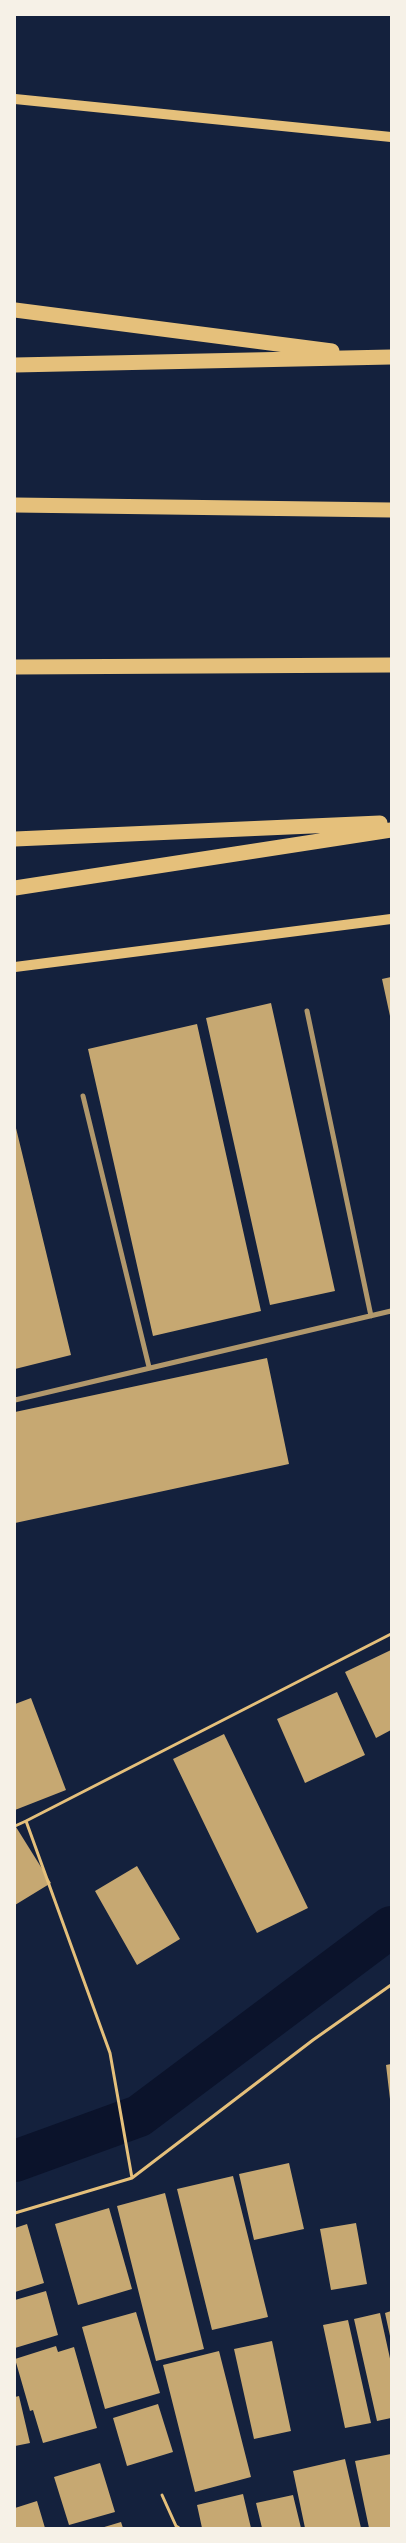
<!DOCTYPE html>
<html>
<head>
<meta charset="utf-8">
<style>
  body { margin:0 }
  #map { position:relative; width:406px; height:2543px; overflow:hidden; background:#14213d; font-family:"PT Sans Narrow",sans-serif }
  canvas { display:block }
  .frame { position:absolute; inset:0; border:16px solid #f6f1e7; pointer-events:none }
</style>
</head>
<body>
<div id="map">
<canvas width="406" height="2543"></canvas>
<div class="frame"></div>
</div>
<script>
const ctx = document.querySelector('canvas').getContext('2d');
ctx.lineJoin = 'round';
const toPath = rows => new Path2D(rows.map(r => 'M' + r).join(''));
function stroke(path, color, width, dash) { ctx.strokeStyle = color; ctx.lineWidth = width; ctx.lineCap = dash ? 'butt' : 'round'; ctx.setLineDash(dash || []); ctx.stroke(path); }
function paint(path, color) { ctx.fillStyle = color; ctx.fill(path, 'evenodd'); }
const canal = toPath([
  [15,2161,139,2116,391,1927]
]);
const building = toPath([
  [391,977,391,1016,390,1016,382,979],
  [271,1003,335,1291,270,1305,206,1018],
  [197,1024,261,1311,153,1336,88,1049],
  [15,1124,71,1355,15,1369],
  [267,1358,289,1464,15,1523,15,1412],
  [391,1650,391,1730,376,1738,345,1672],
  [337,1692,365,1755,305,1783,277,1719],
  [31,1698,66,1790,15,1810,15,1704],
  [224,1734,308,1908,257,1933,173,1759],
  [16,1827,51,1883,15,1905,15,1828],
  [137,1866,180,1939,137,1965,95,1891],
  [391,2064,391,2099,390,2099,386,2065],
  [289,2163,304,2229,254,2240,239,2174],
  [233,2176,268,2317,212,2330,177,2189],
  [165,2193,204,2349,156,2361,117,2206],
  [109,2208,132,2289,78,2305,55,2224],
  [356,2223,367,2284,331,2290,320,2229],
  [27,2224,44,2283,15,2292,15,2228],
  [46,2291,58,2335,15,2348,15,2300],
  [391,2311,391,2336,390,2336,385,2313],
  [136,2312,160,2393,105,2409,82,2327],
  [380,2313,391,2363,391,2418,377,2421,354,2319],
  [348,2320,371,2423,345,2428,323,2325],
  [272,2341,291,2431,254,2439,234,2349],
  [56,2346,58,2352,74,2347,97,2428,43,2443,33,2410,30,2411,15,2359],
  [219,2351,251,2477,195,2492,163,2365],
  [19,2396,30,2443,15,2446,15,2397],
  [158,2404,173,2452,127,2466,113,2418],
  [391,2454,391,2528,369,2528,355,2461],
  [345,2459,361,2528,305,2528,293,2471],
  [100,2463,115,2512,69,2525,54,2477],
  [243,2494,251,2528,202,2528,197,2505],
  [293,2495,301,2528,262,2528,256,2503],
  [37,2501,45,2528,15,2528,15,2508],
  [121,2522,123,2528,101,2528]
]);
const path = toPath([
  [15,1826,26,1821],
  [132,2178,110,2053,26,1821,391,1634],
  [15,2213,132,2178,313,2040,391,1985],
  [162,2495,176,2526,179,2528]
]);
const minor = toPath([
  [307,1011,371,1316],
  [83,1096,149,1367],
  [15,1400,391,1311]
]);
const secondary = toPath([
  [15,99,391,137],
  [15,967,391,919]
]);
const motorway = toPath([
  [15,310,332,351],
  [15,365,391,357],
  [15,505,391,510],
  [15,667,391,665],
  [15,839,380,823],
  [15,888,391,830]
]);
stroke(canal, '#0b132b', 42);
paint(building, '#c6a872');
stroke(path, '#e5c07b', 3);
stroke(minor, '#b1986c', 5);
stroke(secondary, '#e5c07b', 10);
stroke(motorway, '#e5c07b', 15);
</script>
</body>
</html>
